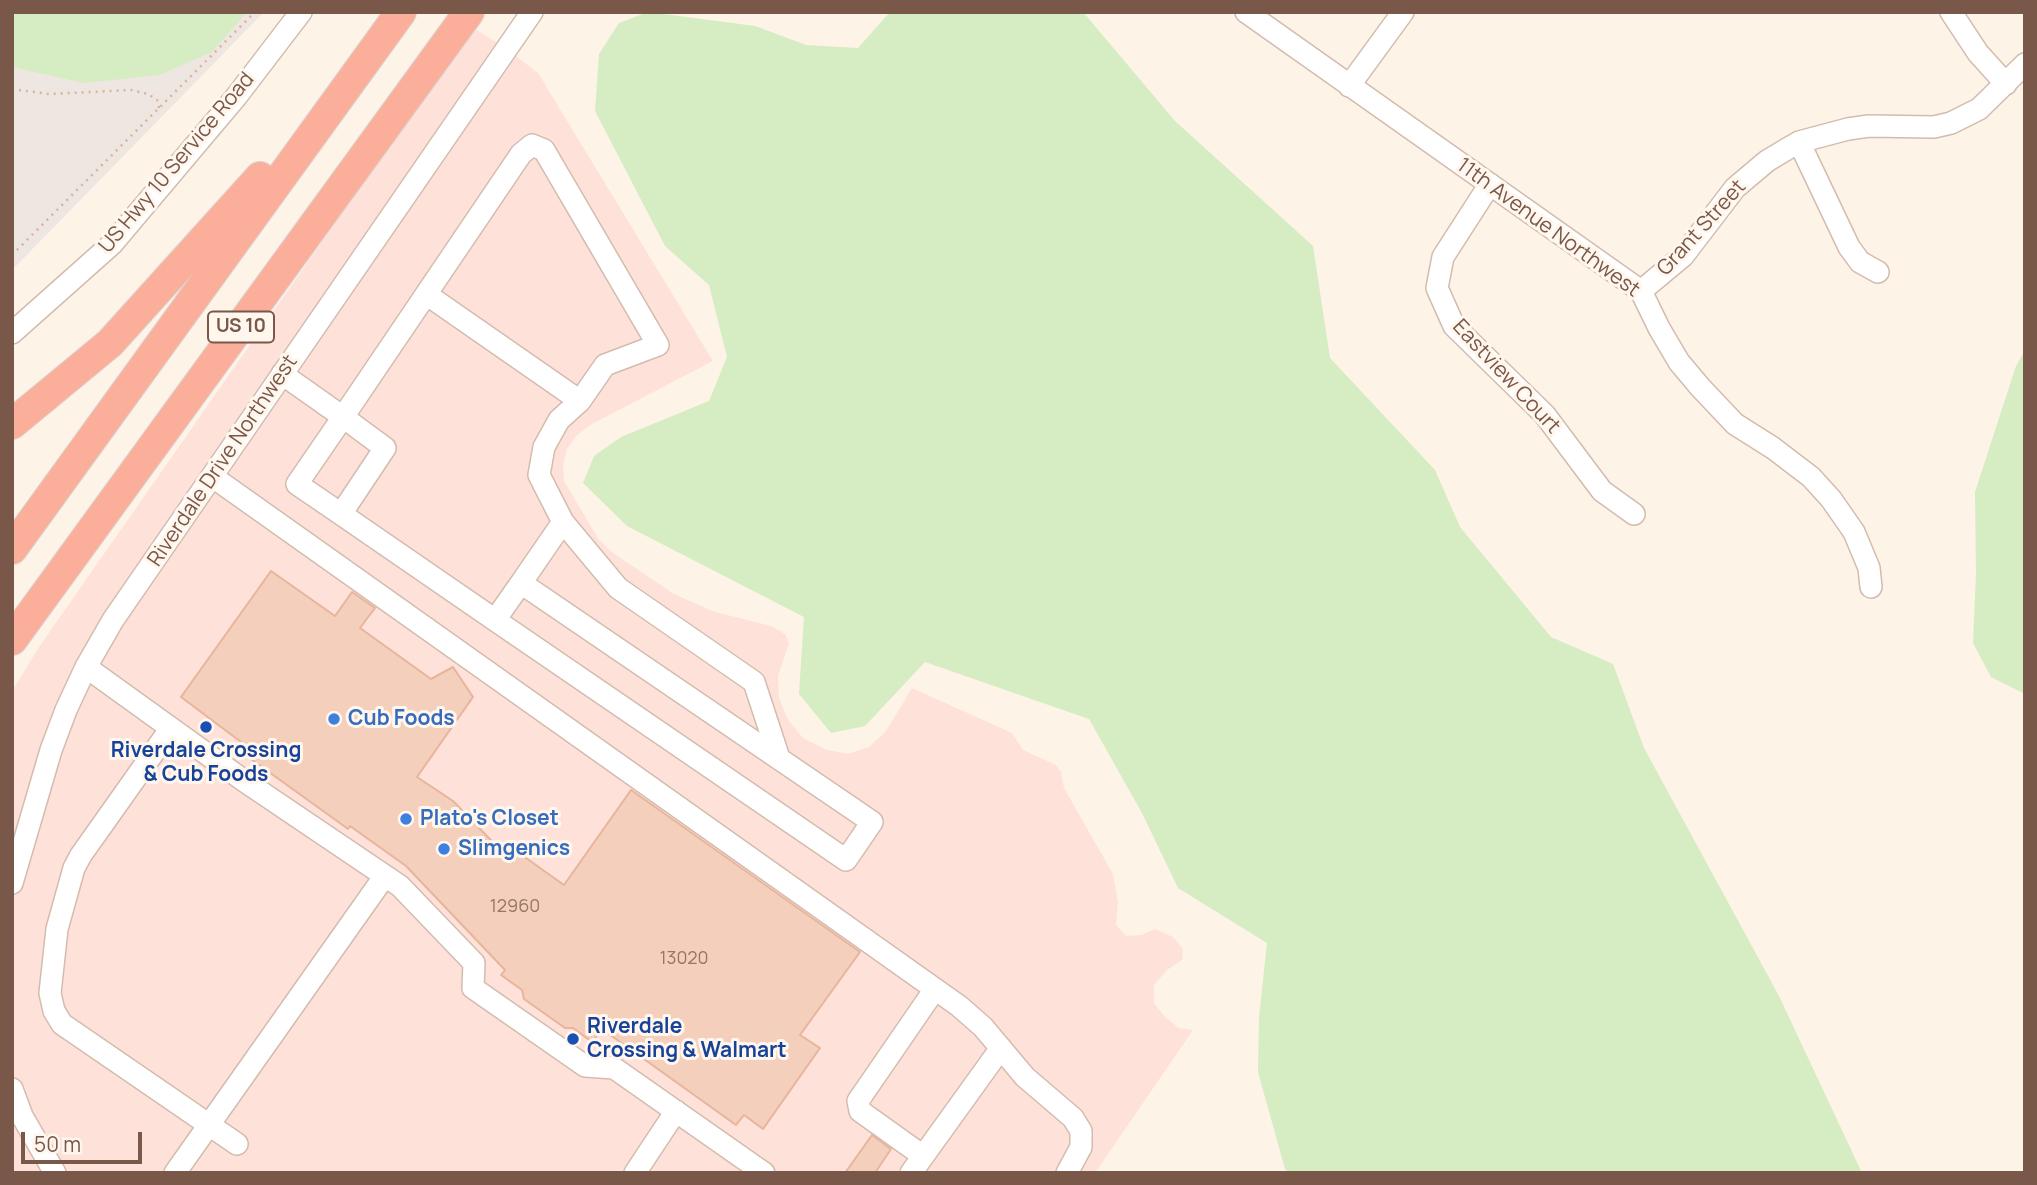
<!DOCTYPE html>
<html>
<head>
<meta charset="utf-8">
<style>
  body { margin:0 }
  #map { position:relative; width:2037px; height:1185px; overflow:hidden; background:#fdf3e6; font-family:Manrope,sans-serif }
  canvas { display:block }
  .frame { position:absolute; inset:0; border:14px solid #795749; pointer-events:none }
  .scale { position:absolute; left:21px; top:1132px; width:121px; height:32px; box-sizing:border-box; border:4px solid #795749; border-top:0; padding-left:9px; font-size:21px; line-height:24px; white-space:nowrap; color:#795749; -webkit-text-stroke:5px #fff7ee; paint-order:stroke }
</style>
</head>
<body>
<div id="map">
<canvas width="2037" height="1185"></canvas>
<div class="frame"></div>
<div class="scale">50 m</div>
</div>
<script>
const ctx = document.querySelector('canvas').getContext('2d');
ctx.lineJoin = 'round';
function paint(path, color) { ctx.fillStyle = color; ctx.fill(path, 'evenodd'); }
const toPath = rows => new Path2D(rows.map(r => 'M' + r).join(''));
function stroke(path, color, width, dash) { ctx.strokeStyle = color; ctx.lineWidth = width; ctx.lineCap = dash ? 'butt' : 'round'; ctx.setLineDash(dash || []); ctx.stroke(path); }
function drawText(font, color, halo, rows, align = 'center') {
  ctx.font = font + ' Manrope,sans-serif'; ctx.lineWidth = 6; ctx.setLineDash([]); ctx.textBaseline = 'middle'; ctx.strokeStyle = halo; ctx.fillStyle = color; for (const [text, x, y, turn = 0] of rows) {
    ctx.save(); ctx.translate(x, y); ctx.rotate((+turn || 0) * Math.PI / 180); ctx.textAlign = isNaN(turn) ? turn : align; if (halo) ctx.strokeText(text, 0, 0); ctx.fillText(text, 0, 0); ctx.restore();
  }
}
const commercial = toPath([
  [475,29,507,49,538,73,713,361,592,424,577,435,567,449,563,465,564,481,599,540,613,553,674,594,715,612,771,626,785,634,789,643,778,676,779,698,788,720,803,738,827,750,848,754,869,747,886,731,912,688,1012,733,1023,750,1056,765,1061,772,1064,788,1113,874,1118,902,1116,925,1126,936,1142,935,1155,929,1173,937,1183,949,1182,960,1167,970,1154,985,1154,1003,1165,1017,1179,1028,1193,1030,1095,1173,12,1173,12,691,39,647,393,140]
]);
const industrial = toPath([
  [12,12,264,12,12,270]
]);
const green = toPath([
  [12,12,247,12,212,52,159,75,84,83,12,67],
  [648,12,755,26,806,45,858,48,890,12,1083,12,1175,121,1313,246,1330,358,1435,470,1460,527,1551,637,1613,664,1644,748,1779,996,1862,1173,1289,1173,1285,1169,1258,1072,1259,1018,1267,943,1178,888,1142,813,1089,719,925,662,865,726,831,733,799,694,804,617,627,526,583,483,594,456,621,437,709,401,727,357,709,285,665,246,595,111,599,54,619,23],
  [2025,350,2025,694,1991,677,1973,643,1976,574,1975,492,2016,366]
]);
const building = toPath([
  [271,571,335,616,352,592,375,608,360,628,431,679,453,667,473,697,417,777,453,801,512,862,519,853,564,885,631,790,860,952,800,1035,820,1048,763,1129,744,1115,736,1125,602,1029,592,1042,573,1028,565,1028,524,999,522,990,501,975,505,970,406,866,350,826,348,829,237,749,241,742,181,697,271,571],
  [872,1135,891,1149,875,1173,845,1173,872,1135]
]);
const path = toPath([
  [12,89,49,94,131,90,148,94,157,100,159,108],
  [12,255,255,12]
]);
const minor = toPath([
  [1246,12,1641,291,1659,328,1679,362,1700,387,1735,424,1773,448,1811,477,1831,499,1854,532,1869,568,1871,587],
  [1951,12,1978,53,2006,84],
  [1349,86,1403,12],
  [1799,142,1849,247,1860,262,1878,272],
  [1490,184,1443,257,1437,288,1454,326,1545,415,1602,491,1634,514],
  [1641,291,1683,256,1735,188,1767,161,1787,149,1799,142,1848,129,1869,126,1934,127,1951,123,1979,109,2025,64],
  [426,294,580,401],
  [12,333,112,244,236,97,301,12],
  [282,374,343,417,385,448,341,514,297,484,343,417,521,154,532,145,544,150,658,345,605,365,580,401,559,420,544,447,539,475,563,522],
  [213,477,959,1006,983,1027,1025,1077,1073,1118,1081,1131,1081,1147,1067,1173],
  [341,514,495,620,846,860,872,822,521,583,495,620],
  [521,583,563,522,618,588,754,682,779,758],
  [86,667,243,780,400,886,474,963,473,988,585,1066,614,1068,764,1173],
  [171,728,81,855,74,868,57,929,50,993,54,1011,62,1024,237,1144],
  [12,883,51,750,66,710,86,667,113,620,532,12],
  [12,1089,22,1116,55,1173],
  [923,1156,860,1111,858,1101,935,989],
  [175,1173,384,877],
  [635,1173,676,1111],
  [911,1173,1001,1048]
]);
const highway = toPath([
  [12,424,110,343,260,177],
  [12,549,401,12],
  [12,640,469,12]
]);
const markers = [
  [334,719,7,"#3f7fe0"],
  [206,727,7,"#1a4fb4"],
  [406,819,7,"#3f7fe0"],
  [444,849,7,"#3f7fe0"],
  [573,1039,7,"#1a4fb4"]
];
const numberNames = [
  ["12960",515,907],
  ["13020",684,959]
];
const shields = [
  [241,327,66]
];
const shieldNames = [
  ["US 10",241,327]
];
const streetNames = [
  ["US Hwy 10 Service Road",177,163,-50],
  ["11th Avenue Northwest",1548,228,36],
  ["Grant Street",1702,228,-48],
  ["Eastview Court",1506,377,47],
  ["Riverdale Drive Northwest",223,461,-56]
];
const shopNames = [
  ["Cub Foods",348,719],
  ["Plato's Closet",420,819],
  ["Slimgenics",458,849]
];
const transitNames = [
  ["Riverdale Crossing",206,751],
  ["& Cub Foods",206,775],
  ["Riverdale",587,1027,"left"],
  ["Crossing & Walmart",587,1051,"left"]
];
paint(commercial, '#fee2d9');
paint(industrial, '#eee6e0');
paint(green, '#d6ecc3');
paint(building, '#f4cfbc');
stroke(building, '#e8b49c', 2);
stroke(minor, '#d3bcae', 24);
stroke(highway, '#dcd3d0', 32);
stroke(path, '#dab29f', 2.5, [2, 5]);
stroke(minor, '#fff', 21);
stroke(highway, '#fbae9a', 30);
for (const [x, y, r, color] of markers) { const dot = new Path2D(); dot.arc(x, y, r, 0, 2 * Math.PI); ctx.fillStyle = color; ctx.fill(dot); stroke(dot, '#fff7ee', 2.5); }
drawText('18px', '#987566', null, numberNames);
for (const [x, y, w] of shields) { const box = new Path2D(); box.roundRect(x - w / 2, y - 15.5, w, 31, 5); ctx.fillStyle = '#fff7ee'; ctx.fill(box); stroke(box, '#795749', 2); }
drawText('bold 19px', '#795749', null, shieldNames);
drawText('21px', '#795749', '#fff7ee', streetNames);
drawText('bold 21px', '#366cbe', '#fff7ee', shopNames, 'left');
drawText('bold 21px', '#164399', '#fff7ee', transitNames);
</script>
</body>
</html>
